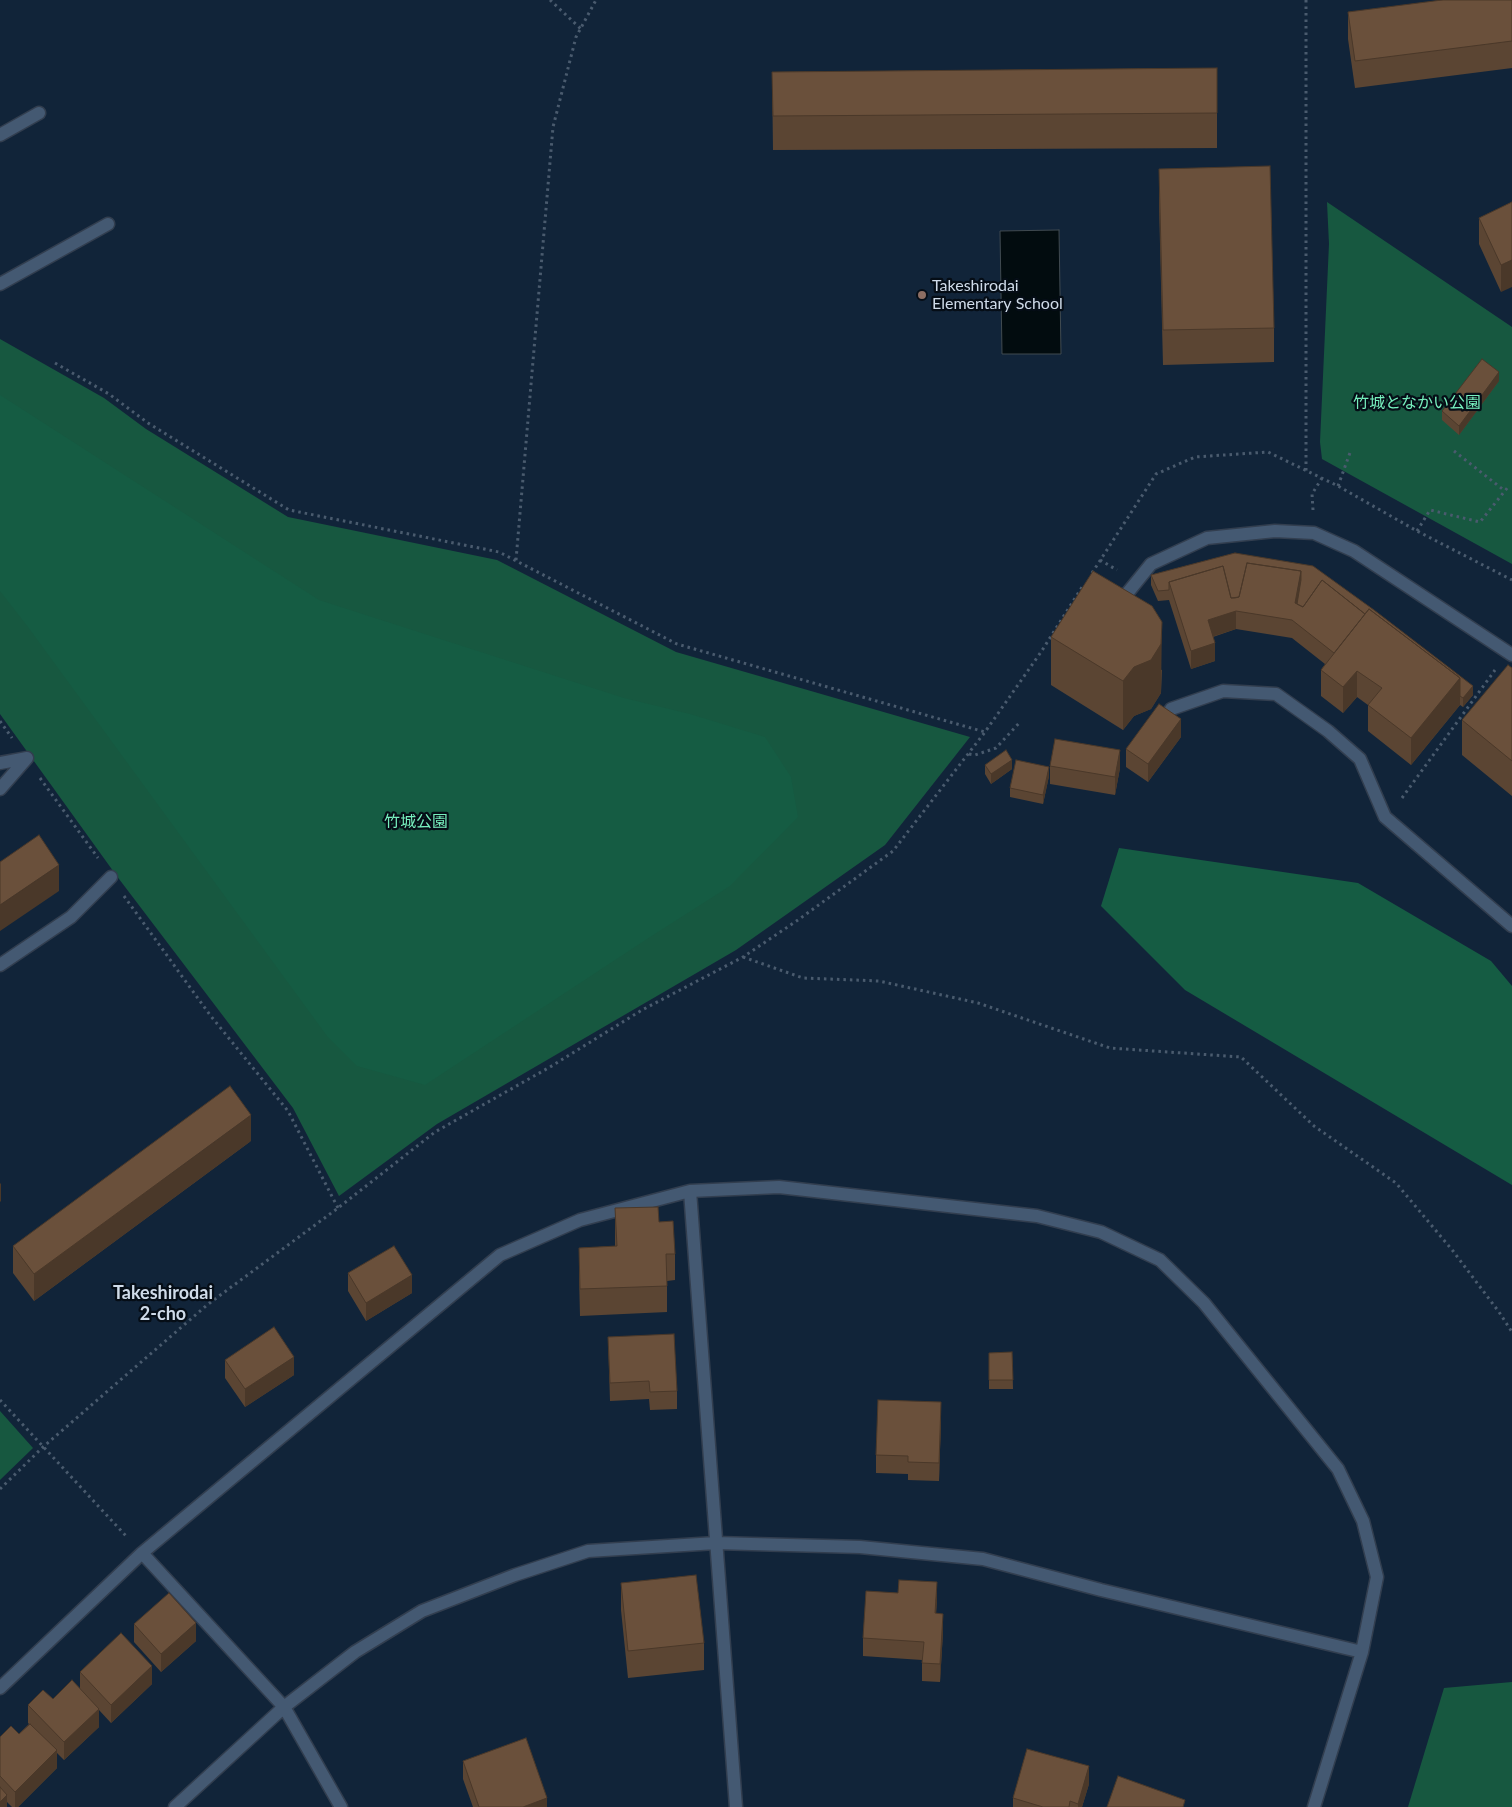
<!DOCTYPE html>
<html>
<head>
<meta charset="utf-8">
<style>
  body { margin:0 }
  canvas { display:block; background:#112439 }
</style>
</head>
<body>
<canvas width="1512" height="1807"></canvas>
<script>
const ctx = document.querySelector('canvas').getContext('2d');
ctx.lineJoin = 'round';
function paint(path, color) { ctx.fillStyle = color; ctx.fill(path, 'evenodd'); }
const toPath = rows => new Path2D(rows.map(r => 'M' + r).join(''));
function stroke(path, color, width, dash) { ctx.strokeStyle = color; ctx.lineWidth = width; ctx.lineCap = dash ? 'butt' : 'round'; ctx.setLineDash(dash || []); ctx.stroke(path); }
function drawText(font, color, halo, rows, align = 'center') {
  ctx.font = font + ' Lato,"Noto Sans JP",sans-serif'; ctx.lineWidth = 4.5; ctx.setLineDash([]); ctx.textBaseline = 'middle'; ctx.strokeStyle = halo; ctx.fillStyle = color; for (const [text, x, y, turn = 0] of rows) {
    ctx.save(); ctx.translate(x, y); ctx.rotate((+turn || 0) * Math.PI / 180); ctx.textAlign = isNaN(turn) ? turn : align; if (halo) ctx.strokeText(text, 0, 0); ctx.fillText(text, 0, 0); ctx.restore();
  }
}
const green = toPath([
  [1327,202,1512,327,1512,564,1322,459,1320,442,1329,244],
  [0,339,104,398,146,429,288,517,497,560,676,652,970,737,885,845,736,950,437,1124,339,1196,293,1108,116,875,0,714],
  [0,1411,33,1448,0,1480],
  [1512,1682,1512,1807,1408,1807,1444,1688]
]);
const forest = toPath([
  [0,395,319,600,624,698,690,714,765,737,791,777,798,817,730,886,650,937,425,1085,357,1066,327,1036,28,627,0,591],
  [1119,848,1358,883,1491,961,1512,986,1512,1185,1185,990,1101,906]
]);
const water = toPath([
  [1059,230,1061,354,1002,354,1000,231,1059,230]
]);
const path = toPath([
  [550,0,581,29],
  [1306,0,1306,471],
  [55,363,109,394,148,423,289,510,499,552,677,644,985,732],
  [1454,451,1505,491],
  [1338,486,1351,450],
  [1313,510,1312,494,1322,478],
  [1417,531,1430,510,1480,522,1508,487],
  [516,560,553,127,576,37,596,0],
  [1100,560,1117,570],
  [1092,573,1156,474,1195,457,1268,452,1338,486,1417,531,1512,580],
  [0,721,12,738],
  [969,754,975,755,996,748,1021,721],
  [40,778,98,858],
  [1402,798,1495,670],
  [124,896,210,1015,288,1111,338,1208],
  [743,957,803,978,879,981,978,1003,1110,1048,1241,1057,1314,1126,1396,1183,1453,1251,1499,1312,1512,1332],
  [0,1400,126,1536],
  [0,1489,43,1447,207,1305,338,1208,435,1132,550,1067,642,1010,743,957,798,920,893,851,985,732,1041,652,1084,584]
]);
const service = toPath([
  [0,135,39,113],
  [0,284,108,224],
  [1121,601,1151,564,1207,538,1275,531,1314,533,1354,551,1512,655],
  [0,763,27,758,0,789],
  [0,965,71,917,111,877]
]);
const minor = toPath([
  [1171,709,1223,691,1276,694,1328,731,1360,759,1385,817,1512,926],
  [690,1191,736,1807],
  [142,1553,284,1707,341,1807],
  [0,1688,142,1553,500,1255,580,1220,690,1191,779,1187,1037,1216,1101,1232,1160,1260,1204,1303,1338,1469,1363,1521,1377,1577,1362,1652,1314,1807],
  [175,1807,284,1707,355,1652,422,1611,515,1575,588,1551,716,1543,860,1547,983,1559,1101,1590,1362,1652]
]);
const wall = toPath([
  [1512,0,1512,68,1355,88,1348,39,1348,12],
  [1217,68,1217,148,773,150,772,72],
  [1159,169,1274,328,1274,362,1163,365,1159,204],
  [1512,202,1501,292,1479,244,1479,218],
  [1499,381,1459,435,1442,420,1442,411],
  [1235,553,1473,695,1463,707,1460,705,1411,765,1368,731,1368,705,1357,697,1343,713,1321,696,1321,670,1325,664,1292,638,1236,629,1213,637,1215,661,1191,669,1169,600,1158,601,1151,585,1151,575],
  [1051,637,1162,670,1161,693,1151,709,1134,716,1123,730,1051,685],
  [1512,668,1512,796,1462,755,1462,720],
  [1181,737,1148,782,1126,767,1126,749],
  [985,765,1012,769,991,784,985,774],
  [1050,766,1120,768,1115,795,1050,784],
  [1049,776,1043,804,1010,797,1010,788],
  [251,1141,34,1301,13,1273,13,1246],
  [615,1208,659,1222,675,1254,675,1280,667,1281,667,1312,580,1316,579,1275,579,1248,615,1246],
  [348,1273,412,1293,366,1321,348,1291],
  [608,1337,677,1391,677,1409,650,1410,649,1399,610,1401],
  [1012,1352,1013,1389,989,1389,989,1353],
  [225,1360,294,1375,245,1407,225,1378],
  [941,1420,939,1481,908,1480,908,1474,876,1473,876,1455],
  [621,1583,704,1643,704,1670,628,1678,621,1610],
  [937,1600,936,1613,943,1632,940,1682,922,1681,922,1660,863,1656,863,1638],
  [134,1624,196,1641,161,1672,134,1642],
  [80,1672,152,1684,111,1723,99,1710,99,1727,64,1760,57,1753,57,1768,18,1807,12,1807,7,1802,7,1807,0,1807,0,1737,19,1734,29,1724,28,1723,28,1705,53,1699,80,1689],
  [463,1761,547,1807,473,1807,463,1779],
  [1089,1784,1082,1807,1013,1807,1013,1798]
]);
const shadedWall = toPath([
  [1512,260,1512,287,1501,292,1501,265],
  [1499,372,1499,381,1459,435,1459,426],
  [1301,571,1301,589,1297,613,1295,603],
  [1236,611,1236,629,1208,638,1208,620],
  [1162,622,1161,693,1151,709,1134,716,1123,730,1123,681,1134,667],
  [1215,643,1215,661,1191,669,1191,651],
  [1357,671,1357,697,1343,713,1343,687],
  [1460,678,1460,705,1411,765,1411,738],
  [1473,686,1473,695,1463,707,1463,698],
  [1181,719,1181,737,1148,782,1148,764],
  [1120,750,1120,768,1115,795,1115,777],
  [1012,760,1012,769,991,784,991,774],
  [1049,767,1049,776,1043,804,1043,795],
  [59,865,59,891,0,931,0,905],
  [251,1115,251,1141,34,1301,34,1274],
  [1,1183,1,1201,0,1202,0,1184],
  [412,1275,412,1293,366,1321,366,1303],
  [294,1357,294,1375,245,1407,245,1389],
  [941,1402,941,1420,939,1481,939,1463],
  [937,1582,937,1600,935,1631,935,1613],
  [943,1614,943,1632,940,1682,940,1664],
  [196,1623,196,1641,161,1672,161,1654],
  [152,1666,152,1684,111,1723,111,1705],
  [99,1709,99,1727,64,1760,64,1742],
  [57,1750,57,1768,18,1807,15,1807,15,1792],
  [1089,1766,1089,1784,1082,1807,1078,1807,1078,1804],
  [7,1795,7,1807,0,1807,0,1802],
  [547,1798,547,1807,523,1807]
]);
const building = toPath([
  [1442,0,1512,0,1512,41,1355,61,1348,12,1442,0],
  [1217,68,1217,113,773,116,772,72,1217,68],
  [1270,166,1274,328,1163,330,1159,169,1270,166],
  [1512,202,1512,260,1501,265,1479,218,1512,202],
  [1482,359,1499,372,1459,426,1442,411,1482,359],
  [1235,553,1313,566,1374,610,1473,686,1463,698,1460,696,1460,678,1369,609,1365,614,1322,580,1303,607,1297,604,1301,580,1301,571,1247,563,1239,597,1235,598,1231,598,1223,566,1169,582,1169,590,1158,591,1151,575,1235,553],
  [1247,563,1301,571,1295,603,1303,607,1322,580,1365,614,1334,653,1292,620,1236,611,1208,620,1215,643,1191,651,1169,582,1223,566,1231,598,1239,597,1247,563],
  [1093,571,1152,606,1162,622,1161,644,1151,660,1134,667,1123,681,1051,637,1093,571],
  [1369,609,1460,678,1411,738,1368,705,1382,688,1357,671,1343,687,1321,670,1369,609],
  [1508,665,1512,668,1512,761,1462,720,1508,665],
  [1159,704,1181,719,1148,764,1126,749,1159,704],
  [1055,739,1120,750,1115,777,1050,766,1055,739],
  [1006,750,1012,760,991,774,985,765,1006,750],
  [1016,760,1049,767,1043,795,1010,788,1016,760],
  [39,835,59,865,0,905,0,862,39,835],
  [230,1086,251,1115,34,1274,13,1246,230,1086],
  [658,1207,659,1222,673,1221,675,1254,666,1254,667,1286,580,1289,579,1248,617,1246,615,1208,658,1207],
  [394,1246,412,1275,366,1303,348,1273,394,1246],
  [274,1327,294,1357,245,1389,225,1360,274,1327],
  [674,1334,677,1391,650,1392,649,1381,610,1383,608,1337,674,1334],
  [1012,1352,1013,1380,989,1380,989,1353,1012,1352],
  [878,1400,941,1402,939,1463,908,1462,908,1456,876,1455,878,1400],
  [696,1575,704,1643,628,1651,621,1583,696,1575],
  [899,1580,937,1582,935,1613,943,1614,940,1664,922,1663,924,1642,863,1638,866,1591,898,1593,899,1580],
  [169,1593,196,1623,161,1654,134,1624,169,1593],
  [121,1633,152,1666,111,1705,80,1672,121,1633],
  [72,1680,99,1709,64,1742,28,1705,43,1690,53,1699,72,1680],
  [30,1724,57,1750,15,1792,0,1776,0,1737,11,1726,19,1734,30,1724],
  [526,1738,547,1798,523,1807,479,1807,463,1761,526,1738],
  [1027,1749,1089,1766,1078,1804,1070,1801,1069,1807,1043,1807,1013,1798,1027,1749],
  [1118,1776,1185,1800,1183,1807,1107,1807,1118,1776],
  [0,1787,7,1795,0,1802,0,1787]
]);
const markers = [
  [922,295,5,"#8d6e63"]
];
const poiNames = [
  ["Takeshirodai",932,286],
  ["Elementary School",932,304]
];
const parkNames = [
  ["竹城となかい公園",1417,403],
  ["竹城公園",416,822]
];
const neighbourhoodNames = [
  ["Takeshirodai",163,1293],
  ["2-cho",163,1314]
];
paint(green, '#175840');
paint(forest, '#155c43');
paint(water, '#020c0f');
stroke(water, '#404a50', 1);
stroke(service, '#323e4f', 15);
stroke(minor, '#323e4f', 15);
stroke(path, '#4a5b6e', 3, [2.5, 4]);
stroke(service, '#445972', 12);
stroke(minor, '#445972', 12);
paint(wall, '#5b4533');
paint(shadedWall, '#4a3829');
paint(building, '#6a503b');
stroke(building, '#4a3829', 1);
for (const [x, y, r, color] of markers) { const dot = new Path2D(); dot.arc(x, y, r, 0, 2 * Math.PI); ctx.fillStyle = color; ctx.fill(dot); stroke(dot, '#050d16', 2); }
drawText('16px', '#cfdbe9', '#050d16', poiNames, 'left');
drawText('16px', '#77f0be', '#050d16', parkNames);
drawText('bold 18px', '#cfdbe9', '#050d16', neighbourhoodNames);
</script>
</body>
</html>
